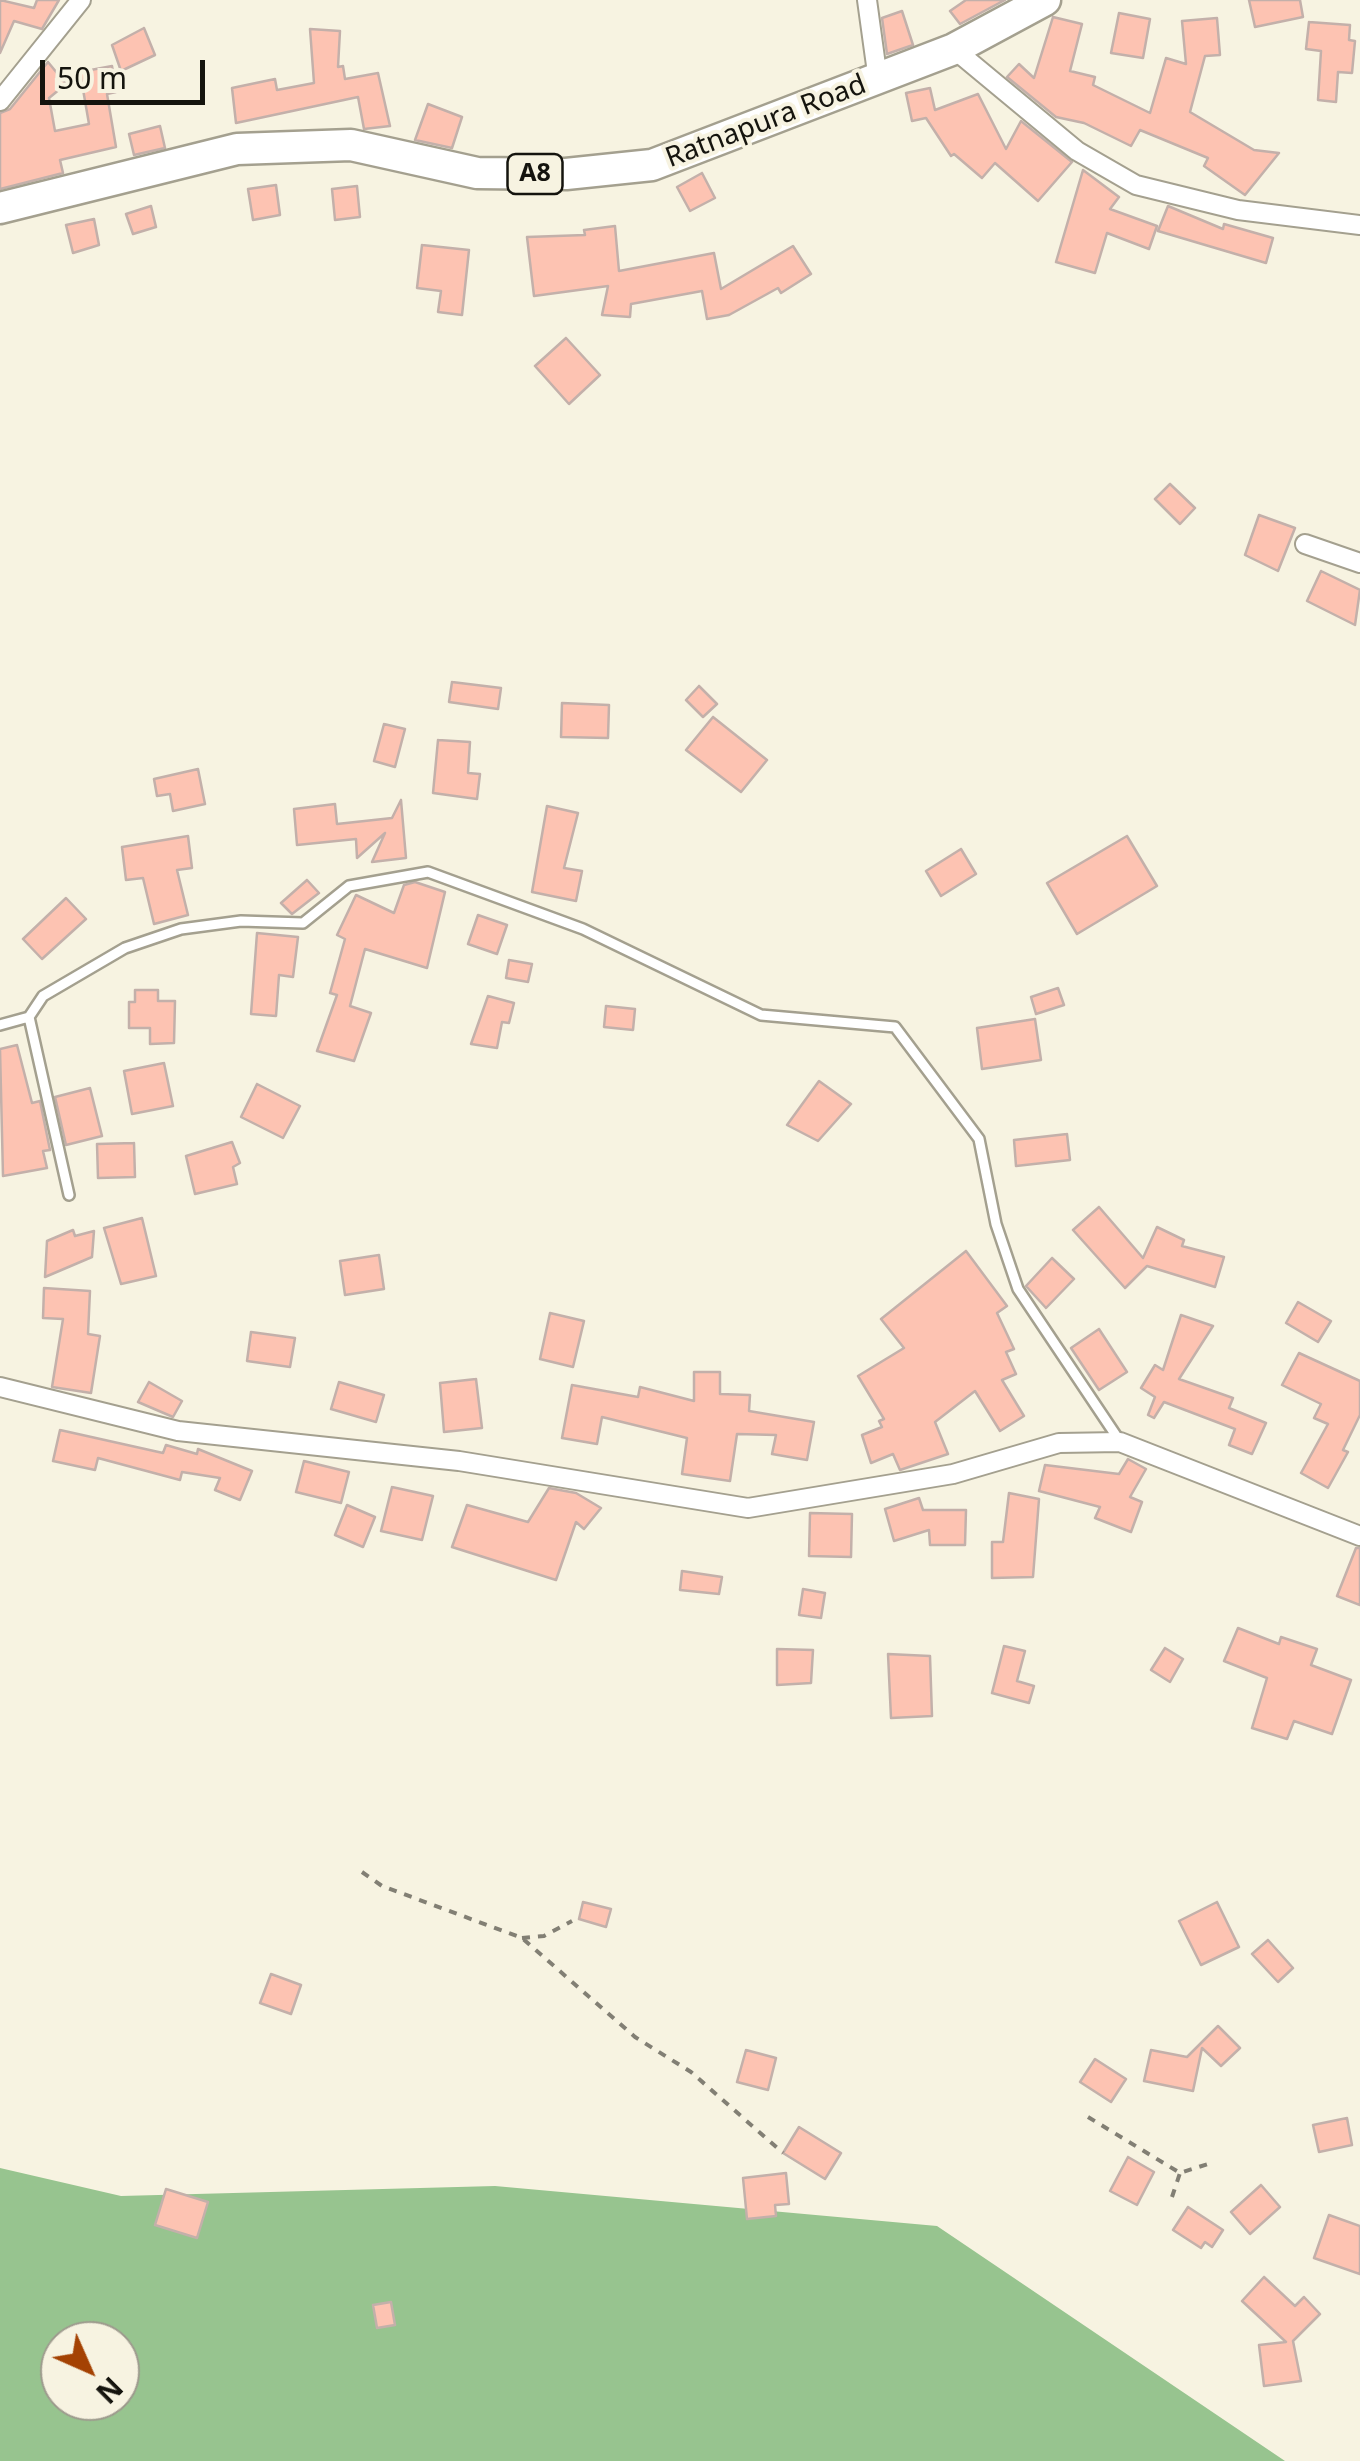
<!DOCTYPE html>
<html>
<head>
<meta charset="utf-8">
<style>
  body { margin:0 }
  #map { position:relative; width:1360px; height:2461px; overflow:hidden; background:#f7f3e1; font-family:"Noto Sans",sans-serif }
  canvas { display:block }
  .north { position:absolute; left:40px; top:2321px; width:100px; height:100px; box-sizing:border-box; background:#f7f3e1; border:2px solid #9d9a8d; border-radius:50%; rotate:135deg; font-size:28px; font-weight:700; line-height:40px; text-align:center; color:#15140e }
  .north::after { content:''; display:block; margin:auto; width:35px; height:45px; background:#a44203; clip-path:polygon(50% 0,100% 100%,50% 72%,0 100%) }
  .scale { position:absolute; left:40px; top:60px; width:165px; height:45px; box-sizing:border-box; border:5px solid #15140e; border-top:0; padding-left:12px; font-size:30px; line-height:35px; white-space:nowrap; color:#15140e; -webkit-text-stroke:8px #f7f3e1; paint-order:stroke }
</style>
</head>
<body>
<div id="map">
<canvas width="1360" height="2461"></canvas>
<div class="north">N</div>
<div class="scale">50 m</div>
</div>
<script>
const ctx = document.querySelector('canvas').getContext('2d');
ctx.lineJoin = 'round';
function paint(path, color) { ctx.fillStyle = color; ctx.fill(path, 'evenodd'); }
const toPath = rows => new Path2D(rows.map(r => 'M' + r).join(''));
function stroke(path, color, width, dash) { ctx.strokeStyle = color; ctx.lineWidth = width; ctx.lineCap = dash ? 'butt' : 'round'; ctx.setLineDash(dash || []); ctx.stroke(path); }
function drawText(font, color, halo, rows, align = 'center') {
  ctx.font = font + ' "Noto Sans",sans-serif'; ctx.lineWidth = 8; ctx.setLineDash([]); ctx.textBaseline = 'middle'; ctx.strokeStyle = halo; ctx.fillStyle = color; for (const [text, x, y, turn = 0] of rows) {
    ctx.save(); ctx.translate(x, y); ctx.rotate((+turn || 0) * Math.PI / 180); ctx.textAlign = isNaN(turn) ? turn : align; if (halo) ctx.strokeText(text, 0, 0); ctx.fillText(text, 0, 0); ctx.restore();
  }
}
const forest = toPath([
  [0,2168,121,2196,495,2186,937,2226,1285,2461,0,2461],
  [60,2341,120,2341,120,2401,60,2401]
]);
const building = toPath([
  [0,0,34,8,37,0,59,0,42,29,14,21,0,53,0,0],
  [966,0,1005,0,960,24,950,11,966,0],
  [1249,0,1300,0,1303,17,1255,27,1249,0],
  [902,11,913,45,887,54,882,18,902,11],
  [1119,13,1150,19,1143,58,1111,53,1119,13],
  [1053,17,1082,24,1070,71,1095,77,1093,85,1150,113,1166,58,1186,64,1182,21,1217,18,1220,55,1205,56,1190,112,1254,150,1279,153,1245,195,1204,166,1208,158,1140,130,1131,146,1084,123,1056,117,1007,77,1019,64,1034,78,1053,17],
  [1309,22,1350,25,1349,40,1355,41,1352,73,1338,72,1336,102,1318,100,1321,51,1306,49,1309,22],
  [144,28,155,55,121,71,112,45,144,28],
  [310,29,340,31,338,67,343,66,345,79,378,73,390,126,364,129,358,97,236,123,232,88,275,79,277,90,314,83,310,29],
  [48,62,66,84,49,98,55,131,89,124,80,72,112,66,116,92,107,94,116,147,60,160,63,173,0,189,0,113,10,109,48,62],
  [930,88,935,110,978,94,1006,149,1021,121,1072,162,1038,201,995,163,982,178,954,154,951,156,926,118,912,121,906,93,930,88],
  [428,104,462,117,452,148,415,140,428,104],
  [160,126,165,148,134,155,129,134,160,126],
  [1083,170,1119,197,1110,209,1157,226,1149,249,1107,233,1095,273,1056,262,1083,170],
  [702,173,715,198,690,211,677,187,702,173],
  [276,185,280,215,253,220,248,189,276,185],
  [357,186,360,217,335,220,332,189,357,186],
  [151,206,156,227,133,234,126,214,151,206],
  [1168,206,1223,229,1224,224,1273,238,1266,263,1158,231,1168,206],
  [94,219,99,245,73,253,66,225,94,219],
  [615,226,619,271,714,253,721,289,793,246,811,274,781,293,778,288,729,315,707,319,702,291,631,304,630,317,602,315,608,286,534,296,527,237,585,235,584,230,615,226],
  [422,245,469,250,462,315,438,312,441,291,417,288,422,245],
  [566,338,600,375,569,404,535,366,566,338],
  [1170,484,1195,508,1180,524,1155,499,1170,484],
  [1259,515,1295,528,1278,571,1245,555,1259,515],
  [1321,571,1360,590,1355,625,1307,601,1321,571],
  [452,682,501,688,498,709,449,702,452,682],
  [699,686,717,704,703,717,686,700,699,686],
  [562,703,609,705,608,738,561,737,562,703],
  [713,717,767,760,741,792,686,750,713,717],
  [384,724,405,729,395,767,374,761,384,724],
  [438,740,470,742,468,773,480,774,477,799,433,793,438,740],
  [198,769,205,804,173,811,170,794,157,796,154,779,198,769],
  [401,800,406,858,372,862,385,833,357,858,356,839,297,845,294,809,335,804,337,824,392,818,401,800],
  [547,806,578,813,564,868,582,871,576,901,532,892,547,806],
  [188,836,192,868,177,870,188,915,154,924,143,878,126,880,122,847,188,836],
  [1127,836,1157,886,1077,934,1047,883,1127,836],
  [961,849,976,874,941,896,926,871,961,849],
  [307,880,319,893,292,914,281,903,307,880],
  [415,882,445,892,427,968,365,949,350,1006,371,1013,354,1061,317,1051,337,995,330,993,345,939,337,935,356,895,394,913,404,885,415,882],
  [66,898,86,919,42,959,23,939,66,898],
  [478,915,507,925,497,954,468,944,478,915],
  [257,933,298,937,293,977,279,975,276,1016,251,1014,257,933],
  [509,960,532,964,528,982,506,978,509,960],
  [1058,988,1064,1005,1036,1014,1031,997,1058,988],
  [135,990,158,990,158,1001,175,1001,174,1043,150,1044,150,1028,129,1028,129,1002,135,1002,135,990],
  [488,996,514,1003,509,1023,502,1022,497,1048,471,1044,488,996],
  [606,1006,635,1009,633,1030,604,1027,606,1006],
  [1035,1019,1041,1060,982,1069,977,1028,1035,1019],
  [17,1045,32,1103,40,1101,50,1150,43,1151,47,1168,3,1176,0,1049,17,1045],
  [164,1063,173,1106,132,1114,124,1071,164,1063],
  [819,1081,851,1104,818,1141,787,1125,819,1081],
  [257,1084,300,1106,283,1138,241,1117,257,1084],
  [90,1088,102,1136,66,1145,55,1097,90,1088],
  [1067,1134,1070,1160,1016,1166,1014,1140,1067,1134],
  [232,1142,240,1163,233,1167,237,1184,195,1194,186,1156,232,1142],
  [134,1143,135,1177,98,1178,97,1144,134,1143],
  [1099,1207,1143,1258,1157,1227,1184,1240,1182,1246,1224,1257,1215,1287,1147,1266,1125,1288,1073,1230,1099,1207],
  [142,1218,156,1276,121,1284,104,1228,142,1218],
  [73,1230,75,1236,94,1231,92,1257,45,1277,47,1241,73,1230],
  [966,1251,1007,1306,997,1313,1014,1349,1006,1352,1016,1374,1002,1380,1024,1416,1000,1431,975,1391,935,1422,948,1454,900,1470,893,1454,871,1463,862,1435,882,1427,879,1421,884,1419,858,1376,904,1348,881,1319,966,1251],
  [379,1255,384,1289,345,1295,340,1261,379,1255],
  [1052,1258,1074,1279,1046,1308,1026,1286,1052,1258],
  [44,1288,90,1291,88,1334,100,1336,91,1393,52,1387,63,1319,43,1318,44,1288],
  [1298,1302,1331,1321,1318,1342,1286,1323,1298,1302],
  [550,1313,584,1321,573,1367,540,1359,550,1313],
  [1181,1315,1213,1326,1179,1379,1233,1398,1229,1408,1266,1423,1252,1454,1229,1445,1235,1429,1164,1402,1154,1418,1148,1415,1155,1397,1141,1388,1155,1365,1163,1370,1181,1315],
  [1099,1329,1127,1372,1099,1390,1071,1348,1099,1329],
  [251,1332,295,1338,290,1367,247,1361,251,1332],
  [1299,1353,1360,1381,1360,1415,1343,1450,1348,1452,1328,1488,1301,1473,1328,1424,1314,1418,1321,1404,1282,1385,1299,1353],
  [694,1372,720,1372,720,1394,750,1395,749,1411,814,1422,807,1460,772,1454,776,1435,737,1434,730,1481,682,1474,687,1438,602,1417,597,1444,562,1438,572,1385,638,1397,640,1387,694,1401,694,1372],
  [476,1379,482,1428,444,1432,440,1383,476,1379],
  [149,1382,182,1401,173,1417,138,1402,149,1382],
  [339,1382,384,1395,376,1422,331,1409,339,1382],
  [60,1430,163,1453,166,1445,197,1454,198,1449,252,1471,240,1500,215,1490,220,1478,182,1472,180,1480,98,1458,95,1470,53,1461,60,1430],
  [1128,1459,1146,1469,1130,1497,1142,1502,1131,1532,1095,1518,1100,1507,1039,1491,1045,1465,1119,1474,1128,1459],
  [304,1461,349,1472,341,1503,296,1492,304,1461],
  [392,1487,433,1496,422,1540,381,1531,392,1487],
  [549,1488,576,1493,601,1508,584,1529,576,1522,556,1580,452,1547,467,1505,528,1522,549,1488],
  [1009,1493,1039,1499,1033,1577,992,1578,992,1542,1003,1542,1009,1493],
  [919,1498,923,1510,966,1510,965,1545,930,1545,929,1530,894,1541,885,1509,919,1498],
  [347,1505,375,1517,363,1547,335,1535,347,1505],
  [810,1513,852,1514,851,1557,809,1556,810,1513],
  [1356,1548,1360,1548,1360,1605,1337,1596,1356,1548],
  [682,1571,722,1577,719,1594,680,1590,682,1571],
  [803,1589,825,1593,821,1618,799,1615,803,1589],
  [1238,1628,1279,1644,1281,1637,1317,1649,1311,1665,1351,1680,1332,1734,1294,1721,1287,1739,1252,1728,1267,1678,1224,1661,1238,1628],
  [1004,1646,1025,1651,1017,1681,1034,1686,1029,1703,992,1693,1004,1646],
  [1165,1648,1183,1659,1170,1682,1151,1670,1165,1648],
  [777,1649,813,1650,811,1683,777,1685,777,1649],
  [888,1654,930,1656,932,1716,891,1718,888,1654],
  [583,1902,611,1909,606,1927,579,1919,583,1902],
  [1217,1902,1239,1947,1201,1965,1179,1921,1217,1902],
  [1268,1940,1293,1968,1278,1982,1252,1954,1268,1940],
  [271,1974,301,1985,291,2014,260,2003,271,1974],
  [1218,2026,1240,2048,1221,2066,1202,2048,1193,2091,1144,2081,1151,2050,1187,2057,1218,2026],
  [746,2050,776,2058,768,2090,737,2082,746,2050],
  [1095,2059,1126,2079,1111,2102,1080,2082,1095,2059],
  [1347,2118,1352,2145,1319,2152,1313,2125,1347,2118],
  [799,2127,841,2153,825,2179,783,2153,799,2127],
  [1128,2157,1154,2172,1137,2205,1110,2191,1128,2157],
  [786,2173,789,2204,775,2205,776,2216,747,2219,743,2178,786,2173],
  [1261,2185,1280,2207,1250,2234,1231,2212,1261,2185],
  [166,2189,208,2202,197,2238,155,2225,166,2189],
  [1188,2207,1223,2230,1212,2247,1205,2242,1201,2248,1173,2230,1188,2207],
  [1329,2215,1360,2226,1360,2274,1314,2258,1329,2215],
  [1264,2277,1295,2306,1304,2297,1320,2314,1293,2341,1301,2381,1264,2386,1259,2345,1286,2342,1242,2301,1264,2277],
  [391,2302,395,2325,377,2328,373,2305,391,2302]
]);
const path = toPath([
  [362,1872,382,1886,522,1938,635,2037,691,2072,783,2153],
  [522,1938,544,1936,572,1921],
  [1088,2117,1180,2173,1214,2162],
  [1172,2197,1180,2173]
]);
const lane = toPath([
  [29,1017,69,1195],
  [0,1025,29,1017,43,996,125,948,181,929,241,921,303,923,349,886,428,872,583,929,761,1015,895,1027,979,1139,996,1224,1018,1289,1119,1440]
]);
const street = toPath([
  [867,0,878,80],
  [954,49,1077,151,1136,185,1238,210,1360,225],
  [0,101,81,0],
  [1305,544,1360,563],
  [0,1387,178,1431,459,1461,748,1508,953,1474,1059,1443,1120,1442,1360,1536]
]);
const highway = toPath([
  [0,208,237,149,351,145,477,173,566,174,652,165,954,49,1045,0]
]);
const shields = [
  [535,174,55]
];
const shieldNames = [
  ["A8",535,174]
];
const streetNames = [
  ["Ratnapura Road",766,122,-21]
];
paint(forest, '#97c48f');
paint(building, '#fdc3b2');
stroke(building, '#c3b0aa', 2.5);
stroke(lane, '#a4a08f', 14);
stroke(street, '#a4a08f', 22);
stroke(highway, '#a4a08f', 35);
stroke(path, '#827f74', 4, [8, 8]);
stroke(lane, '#fff', 9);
stroke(street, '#fff', 18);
stroke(highway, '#fff', 30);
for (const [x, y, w] of shields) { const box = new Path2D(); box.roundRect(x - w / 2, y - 20, w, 40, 8); ctx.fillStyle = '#f7f3e1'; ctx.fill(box); stroke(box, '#15140e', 2.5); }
drawText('bold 25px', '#15140e', null, shieldNames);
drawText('28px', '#15140e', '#f7f3e1', streetNames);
</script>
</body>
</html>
